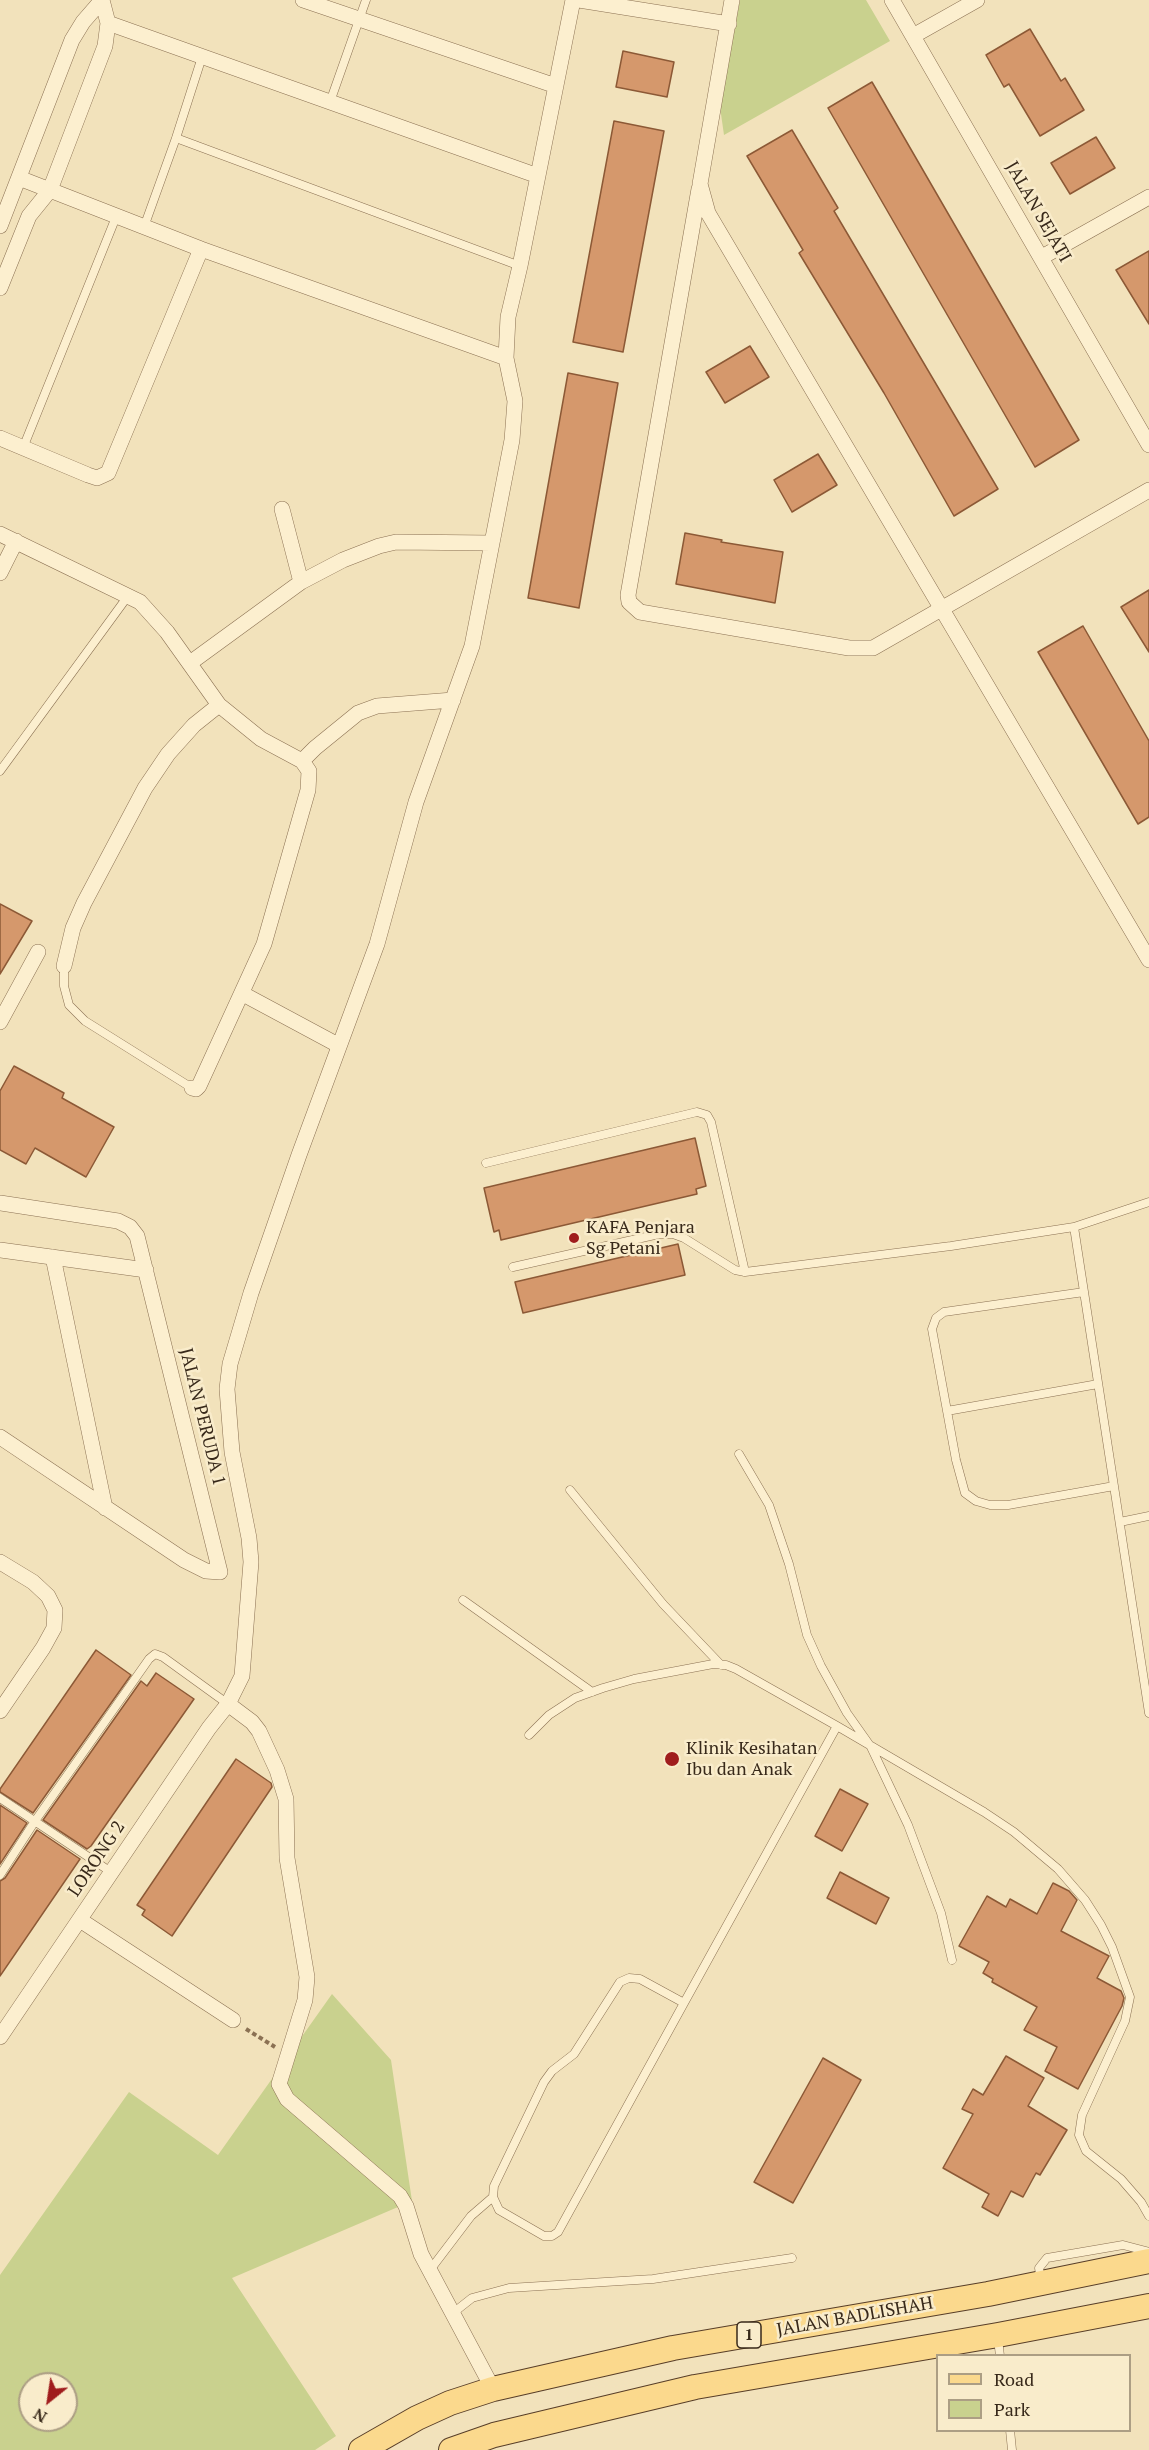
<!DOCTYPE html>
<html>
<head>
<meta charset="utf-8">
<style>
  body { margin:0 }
  #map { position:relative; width:1149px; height:2450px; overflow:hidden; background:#f2e2bb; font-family:"PT Serif",serif }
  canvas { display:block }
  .legend { position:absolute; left:936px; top:2354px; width:195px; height:78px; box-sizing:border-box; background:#f9eccb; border:2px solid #ac9e84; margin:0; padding:8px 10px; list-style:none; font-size:18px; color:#38291a }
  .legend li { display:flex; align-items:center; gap:12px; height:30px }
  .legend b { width:30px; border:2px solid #ac9e84 }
  .north { position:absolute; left:18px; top:2372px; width:60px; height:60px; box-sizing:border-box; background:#f9eccb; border:2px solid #ac9e84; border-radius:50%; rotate:210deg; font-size:16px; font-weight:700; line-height:24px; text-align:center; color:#38291a }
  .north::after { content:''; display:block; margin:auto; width:21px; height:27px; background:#a01d1d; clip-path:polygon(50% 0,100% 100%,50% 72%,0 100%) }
</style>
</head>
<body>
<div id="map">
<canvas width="1149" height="2450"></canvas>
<ul class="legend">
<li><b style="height:8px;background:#fbd98d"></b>Road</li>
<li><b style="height:16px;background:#c9d18e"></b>Park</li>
</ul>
<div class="north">N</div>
</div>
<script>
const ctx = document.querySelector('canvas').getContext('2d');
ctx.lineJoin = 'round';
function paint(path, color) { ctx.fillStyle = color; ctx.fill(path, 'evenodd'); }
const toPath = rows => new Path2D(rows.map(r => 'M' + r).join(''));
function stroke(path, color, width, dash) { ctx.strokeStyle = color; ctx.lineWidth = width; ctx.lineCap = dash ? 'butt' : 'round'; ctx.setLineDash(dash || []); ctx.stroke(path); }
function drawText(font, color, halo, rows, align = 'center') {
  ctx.font = font + ' "PT Serif",serif'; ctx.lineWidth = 5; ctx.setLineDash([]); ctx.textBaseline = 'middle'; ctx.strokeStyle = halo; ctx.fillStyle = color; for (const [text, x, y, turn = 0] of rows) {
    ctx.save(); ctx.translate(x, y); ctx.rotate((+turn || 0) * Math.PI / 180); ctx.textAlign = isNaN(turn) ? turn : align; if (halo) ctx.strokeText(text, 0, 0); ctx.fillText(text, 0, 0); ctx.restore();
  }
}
const green = toPath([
  [740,0,866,0,890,41,724,135,720,107],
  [332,1994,391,2060,412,2201,232,2278,336,2436,315,2450,0,2450,0,2275,129,2092,218,2155],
  [30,2384,66,2384,66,2420,30,2420]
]);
const building = toPath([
  [1030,29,1061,81,1065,78,1084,110,1040,136,1009,84,1004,87,986,55,1030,29],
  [623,51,674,62,667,97,616,87,623,51],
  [872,82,1079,440,1035,467,828,108,872,82],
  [614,121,664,131,623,352,573,342,614,121],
  [792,130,838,208,834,211,998,489,954,516,884,393,799,253,803,250,747,156,792,130],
  [1096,137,1115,168,1070,194,1051,163,1096,137],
  [1149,251,1149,324,1116,270,1149,251],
  [750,346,769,377,725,403,706,372,750,346],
  [568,373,618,383,579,608,528,598,568,373],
  [818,454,837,485,792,512,774,480,818,454],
  [685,533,722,540,721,542,783,552,775,603,676,584,685,533],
  [1149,590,1149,652,1121,607,1149,590],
  [1083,626,1149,741,1149,817,1138,824,1038,652,1083,626],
  [0,904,32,921,0,974,0,904],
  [14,1066,64,1093,62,1098,114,1127,86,1177,35,1148,26,1164,0,1150,0,1091,14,1066],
  [695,1138,706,1186,696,1189,697,1194,501,1240,499,1230,494,1232,484,1188,695,1138],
  [678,1244,685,1275,523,1313,515,1282,678,1244],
  [96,1650,131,1675,33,1813,0,1792,0,1789,96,1650],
  [156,1673,194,1699,91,1846,87,1849,43,1820,141,1681,147,1686,156,1673],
  [236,1759,271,1783,272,1787,172,1936,142,1915,145,1910,137,1905,236,1759],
  [840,1789,868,1804,842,1851,815,1836,840,1789],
  [0,1805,27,1823,0,1864,0,1805],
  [37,1830,80,1859,0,1976,0,1881,5,1878,37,1830],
  [840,1872,889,1898,876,1924,827,1898,840,1872],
  [1053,1883,1069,1891,1077,1900,1061,1931,1109,1956,1097,1978,1121,1991,1124,1998,1122,2006,1078,2089,1045,2071,1057,2047,1024,2030,1037,2007,992,1982,993,1979,983,1973,989,1962,959,1946,987,1896,1006,1907,1010,1899,1037,1914,1053,1883],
  [1006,2056,1044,2078,1028,2106,1067,2130,1040,2175,1036,2173,1023,2197,1011,2191,998,2216,982,2207,989,2194,943,2168,973,2114,962,2109,973,2089,983,2095,1006,2056],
  [823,2058,861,2080,793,2203,754,2182,823,2058]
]);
const path = toPath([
  [246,2029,275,2047]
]);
const lane = toPath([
  [330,102,366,0],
  [176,138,520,266],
  [144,227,176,138,202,57],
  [23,448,116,217],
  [0,771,128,596],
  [64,966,64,986,69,1005,85,1021,192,1088],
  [486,1163,697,1112,707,1115,711,1122,745,1272],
  [1074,1227,1149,1713],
  [513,1267,659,1234,673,1234,684,1238,735,1270,745,1272,951,1246,1074,1227,1149,1202],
  [1084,1292,944,1312,936,1318,932,1329,956,1460,965,1493,976,1501,990,1505,1008,1505,1114,1486],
  [947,1411,1098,1384],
  [739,1454,769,1505,789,1564,807,1635,821,1666,847,1713,871,1747,908,1825,941,1913,952,1960],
  [570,1490,663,1604,721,1665],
  [1120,1522,1149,1516],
  [463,1600,592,1692],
  [529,1735,549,1715,575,1698,603,1688,634,1679,713,1664,726,1665,736,1669,837,1726,984,1812,1014,1832,1058,1869,1085,1900,1101,1925,1112,1947,1130,1997,1125,2021,1082,2115,1079,2135,1086,2151,1121,2179,1141,2202,1149,2216],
  [0,1798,111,1872],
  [0,1875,35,1821,149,1659,155,1654,163,1657,228,1704],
  [684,2003,640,1979,629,1978,620,1982,574,2054,552,2071,544,2082,494,2186,493,2197,499,2210,544,2236,552,2236,558,2232,684,2003,837,1726],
  [430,2270,471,2216,493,2197],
  [1041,2281,1039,2268,1047,2258,1123,2245,1149,2252],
  [453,2313,472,2298,509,2288,653,2279,792,2258],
  [998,2339,1000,2356],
  [1010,2430,1012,2450]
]);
const street = toPath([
  [303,0,556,86],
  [579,0,729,24],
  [732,0,700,184,708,213,1149,960],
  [892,0,1149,445],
  [108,23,538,176],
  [913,36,977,0],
  [19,178,201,249,506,358],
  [699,189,628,595,629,602,640,612,849,648,873,648,1149,490],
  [0,226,72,40,83,22,102,0],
  [1042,257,1149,197],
  [0,288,29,216,50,190,105,46,108,23,102,0],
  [0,438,88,475,97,478,108,473,201,249],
  [282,509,301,582],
  [0,534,140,602,167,632,219,705,261,739,302,761,309,771,308,790,264,944,199,1086,196,1089,192,1088],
  [0,573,16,541],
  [190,663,301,582,343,560,379,546,396,542,491,543],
  [302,761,315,748,358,713,377,706,453,700],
  [64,966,73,928,84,903,145,788,168,754,194,725,219,705],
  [243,994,338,1045],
  [0,1022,38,952],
  [0,1203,118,1221,130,1227,137,1236,220,1572,206,1571,184,1560,0,1437],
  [0,1250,146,1270],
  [53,1257,105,1508],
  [0,1562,33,1582,48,1596,55,1610,54,1628,43,1648,0,1711],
  [228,1704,252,1722,259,1731,277,1770,286,1799,287,1858,307,1977,305,2000,279,2084,287,2099,400,2196,406,2206,421,2254,493,2389],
  [80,1920,233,2020],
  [0,2037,209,1728,228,1704,242,1676,251,1562,249,1538,232,1452,227,1389,230,1364,251,1293,299,1155,377,944,416,802,472,646,512,440,515,401,506,358,508,317,520,266,573,0]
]);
const primary = toPath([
  [361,2450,417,2418,450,2403,493,2389,673,2348,988,2294,1149,2261],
  [451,2450,494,2435,695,2387,998,2335,1149,2306]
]);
const markers = [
  [574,1238,6,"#a01d1d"],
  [672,1759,8,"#a01d1d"]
];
const shields = [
  [749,2335,24]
];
const shieldNames = [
  ["1",749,2335]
];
const streetNames = [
  ["JALAN SEJATI",1038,212,60],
  ["JALAN PERUDA 1",202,1417,76],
  ["LORONG 2",97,1859,-56],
  ["JALAN BADLISHAH",855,2317,-10]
];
const poiNames = [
  ["KAFA Penjara",586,1228],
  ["Sg Petani",586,1249],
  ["Klinik Kesihatan",686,1749],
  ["Ibu dan Anak",686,1770]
];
paint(green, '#c9d18e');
paint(building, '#d5986c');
stroke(building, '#8c5936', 1.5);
stroke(lane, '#8b7153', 9);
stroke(street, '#8b7153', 16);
stroke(primary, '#583e28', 26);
stroke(path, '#8b7153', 4, [4.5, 3]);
stroke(lane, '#fcefcf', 8);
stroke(street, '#fcefcf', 15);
stroke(primary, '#fbd98d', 24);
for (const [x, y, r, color] of markers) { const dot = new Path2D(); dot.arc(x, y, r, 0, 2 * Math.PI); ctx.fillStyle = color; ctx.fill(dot); stroke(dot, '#f9eccb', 2); }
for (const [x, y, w] of shields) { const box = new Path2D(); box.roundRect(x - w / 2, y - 13, w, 26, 4.5); ctx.fillStyle = '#f9eccb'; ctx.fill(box); stroke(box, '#38291a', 1.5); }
drawText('bold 16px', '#38291a', null, shieldNames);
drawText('18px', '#38291a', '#f9eccb', streetNames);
drawText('18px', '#38291a', '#f9eccb', poiNames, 'left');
</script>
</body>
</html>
